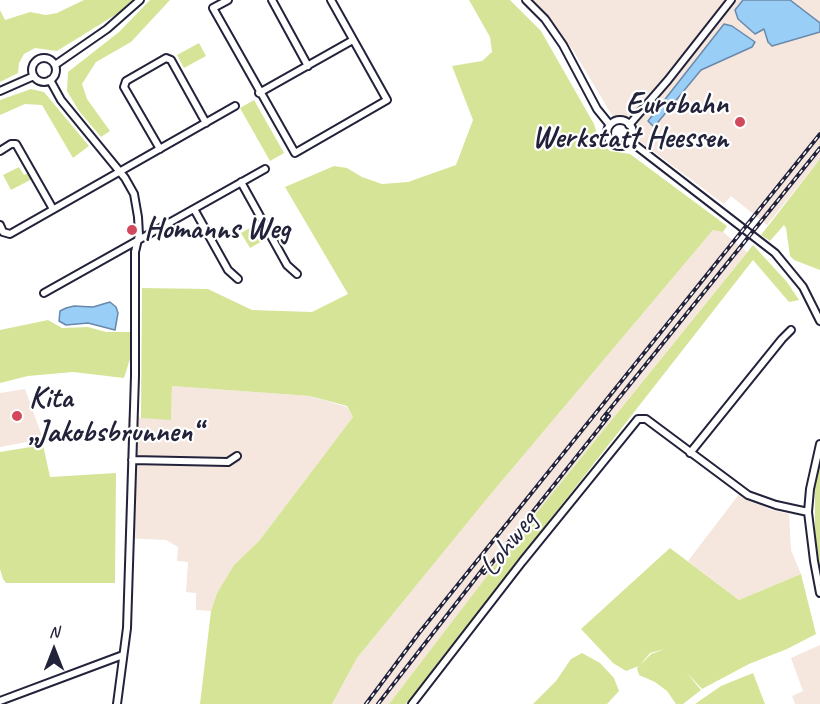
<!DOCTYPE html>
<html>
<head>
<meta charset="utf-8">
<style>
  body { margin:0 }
  #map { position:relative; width:820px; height:704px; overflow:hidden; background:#fff; font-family:Caveat,sans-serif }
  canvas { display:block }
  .north { position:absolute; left:24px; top:620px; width:60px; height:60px; -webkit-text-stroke:4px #fff; paint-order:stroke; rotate:0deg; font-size:16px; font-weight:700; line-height:24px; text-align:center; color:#22223b }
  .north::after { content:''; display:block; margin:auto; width:21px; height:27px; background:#22223b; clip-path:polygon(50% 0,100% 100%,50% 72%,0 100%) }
</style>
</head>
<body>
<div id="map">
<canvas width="820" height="704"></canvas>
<div class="north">N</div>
</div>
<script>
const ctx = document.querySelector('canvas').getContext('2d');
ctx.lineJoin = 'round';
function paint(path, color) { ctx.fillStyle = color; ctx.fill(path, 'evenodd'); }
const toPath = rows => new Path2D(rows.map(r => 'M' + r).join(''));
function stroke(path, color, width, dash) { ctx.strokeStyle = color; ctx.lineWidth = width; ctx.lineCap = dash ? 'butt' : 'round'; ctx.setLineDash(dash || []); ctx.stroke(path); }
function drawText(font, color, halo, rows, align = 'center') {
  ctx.font = font + ' Caveat,sans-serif'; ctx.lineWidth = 4.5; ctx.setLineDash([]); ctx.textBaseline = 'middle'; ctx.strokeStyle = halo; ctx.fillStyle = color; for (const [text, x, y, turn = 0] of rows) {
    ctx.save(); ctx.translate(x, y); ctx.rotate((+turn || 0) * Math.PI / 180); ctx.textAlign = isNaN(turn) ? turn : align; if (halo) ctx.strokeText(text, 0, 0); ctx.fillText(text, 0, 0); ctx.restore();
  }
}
const built = toPath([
  [530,0,820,0,820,159,767,225,731,196,724,204,637,139,637,130,625,117,613,117,573,50],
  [713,230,723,232,747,252,513,542,389,704,332,704,357,658,490,495],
  [172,386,310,396,347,407,353,417,259,541,234,565,217,593,211,611,196,610,196,593,186,592,188,562,177,561,178,547,166,540,125,538,128,417,171,419],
  [25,389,43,439,0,447,0,393],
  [740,493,769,509,789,514,791,550,801,574,739,600,688,561],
  [820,645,820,704,795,704,792,696,803,691,791,658]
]);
const green = toPath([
  [84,0,132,0,120,12,57,51,35,48,24,54,19,63,18,73,0,82,0,10,5,20,30,12,46,15,57,13],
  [150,0,170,0,131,42,96,62,82,84,87,99,110,131,101,137,79,111,67,91,68,72,119,32],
  [469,0,510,0,541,31,594,124,599,140,610,151,630,154,727,226,723,232,713,230,490,495,357,658,332,704,200,704,211,611,217,593,234,565,259,541,353,417,347,406,310,396,172,386,171,420,141,418,142,288,208,289,252,310,312,312,348,294,285,187,334,166,347,168,362,177,382,184,408,182,456,165,473,120,452,66,482,61,492,52,490,37],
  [199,43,206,56,184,68,177,55],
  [31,89,44,92,89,146,73,158,42,105,25,104,0,115,0,100],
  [254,100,284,153,270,161,240,108],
  [820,159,820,270,794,260,790,256,786,228,784,225,770,241,761,235],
  [19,167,24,175,28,173,32,179,11,190,3,175],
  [255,225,264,240,250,248,241,233],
  [753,245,787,282,799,300,789,302,753,260,406,704,389,704,513,542],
  [48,320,62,328,88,327,106,332,130,332,130,359,124,378,73,372,28,376,0,383,0,330],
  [43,445,50,477,116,473,115,583,6,583,3,579,0,569,0,452],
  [820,463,820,580,815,541,815,487],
  [670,548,739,600,801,574,816,634,787,649,749,664,702,689,686,672,701,690,683,704,676,704,667,691,655,682,639,675,637,668,651,654,665,649,650,653,639,666,626,671,613,663,581,629],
  [582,653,600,663,614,678,619,691,607,704,533,704,556,681,571,659],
  [753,673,765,704,695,704,721,686]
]);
const water = toPath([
  [743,0,790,0,820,23,820,32,772,46,768,42,764,29,755,34,738,19,735,10,743,0],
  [724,24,732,26,755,42,752,47,701,70,654,127,648,121,724,24],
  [110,302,116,307,118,313,115,330,88,323,66,325,59,321,60,311,66,308,74,306,93,307,110,302]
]);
const minor = toPath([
  [228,0,213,8,295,153,387,100,331,0],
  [272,0,308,66],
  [526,0,545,19,563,45,597,109,610,125],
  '32 70a12 12 0 1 1 24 0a12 12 0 1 1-24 0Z',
  [55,65,107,29,140,0],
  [50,80,61,100,125,178,134,194,138,217,139,235,135,252,135,376,127,628,117,704],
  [0,91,34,76],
  [259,93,353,40],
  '607 133a13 13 0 1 1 26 0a13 13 0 1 1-26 0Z',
  [629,125,668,80,731,0],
  [630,141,775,253,803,287,820,321],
  [160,149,124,87,126,81,166,58,171,60,206,123],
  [0,151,11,144,16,144,53,209],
  [241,182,287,265,297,274],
  [194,209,228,270,238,279],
  [0,225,3,232,10,234,235,106],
  [44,293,265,169],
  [820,444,810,489,808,512,814,561,820,593],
  [690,453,782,339,791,330],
  [132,460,228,462,237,456],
  [0,701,123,655],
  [412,704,522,562,638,419,646,419,748,495,776,505,808,512]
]);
const rail = toPath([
  [602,419,820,148],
  [484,573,609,416],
  [366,704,419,633,820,134],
  [378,704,486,565]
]);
const markers = [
  [740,122,6,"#d1495b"],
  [132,230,6,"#d1495b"],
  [17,416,6,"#d1495b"]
];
const poiNames = [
  ["Eurobahn",728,105,"right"],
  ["Werkstatt Heessen",728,139,"right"],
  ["Homanns Weg",144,230],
  ["Kita",29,399],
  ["„Jakobsbrunnen“",29,433]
];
const streetNames = [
  ["Lohweg",509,544,-52]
];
paint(built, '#f5e6de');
paint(green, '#d6e497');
paint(water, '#99cef7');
stroke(water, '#6989ac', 1.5);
stroke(minor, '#22223b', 10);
stroke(minor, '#fff', 6);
stroke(rail, '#22223b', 4);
stroke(rail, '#fff', 1.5, [4.5]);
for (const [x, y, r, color] of markers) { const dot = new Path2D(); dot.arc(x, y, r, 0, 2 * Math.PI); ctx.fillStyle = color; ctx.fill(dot); stroke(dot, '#fff', 2); }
drawText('bold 30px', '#22223b', '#fff', poiNames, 'left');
drawText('30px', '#22223b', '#fff', streetNames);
</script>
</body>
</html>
